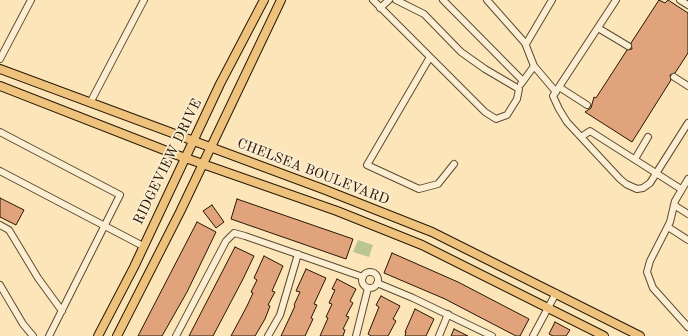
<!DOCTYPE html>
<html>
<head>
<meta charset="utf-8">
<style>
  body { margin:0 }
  canvas { display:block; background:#fbe5b9 }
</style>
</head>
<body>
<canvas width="688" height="336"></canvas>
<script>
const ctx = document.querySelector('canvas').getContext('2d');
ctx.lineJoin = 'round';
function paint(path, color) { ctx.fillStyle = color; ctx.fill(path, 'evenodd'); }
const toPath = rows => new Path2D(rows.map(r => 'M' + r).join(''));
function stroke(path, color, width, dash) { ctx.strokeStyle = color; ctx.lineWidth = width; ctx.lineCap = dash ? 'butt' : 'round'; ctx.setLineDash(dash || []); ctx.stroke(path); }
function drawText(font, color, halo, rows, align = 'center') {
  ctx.font = font + ' "Old Standard TT",serif'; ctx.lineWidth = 3.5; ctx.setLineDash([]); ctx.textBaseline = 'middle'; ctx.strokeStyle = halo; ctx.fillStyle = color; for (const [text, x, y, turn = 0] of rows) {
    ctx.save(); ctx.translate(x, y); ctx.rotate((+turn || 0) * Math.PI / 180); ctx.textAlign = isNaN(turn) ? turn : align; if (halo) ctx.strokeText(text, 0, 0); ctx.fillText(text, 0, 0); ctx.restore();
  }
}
const green = toPath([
  [358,240,373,245,369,257,353,252]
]);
const building = toPath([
  [659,0,665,3,668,0,688,13,688,53,675,73,670,75,671,80,632,142,585,112,591,108,594,97,596,98,627,50,632,49,631,43,659,0],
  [0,198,24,210,16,225,0,217,0,198],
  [237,199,353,239,346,259,231,219,237,199],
  [212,205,224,222,216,228,203,211,212,205],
  [197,222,216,232,187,292,162,336,138,336,197,222],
  [235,247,254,256,243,279,213,336,189,336,235,247],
  [392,253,458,282,529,319,520,336,516,336,445,299,384,273,392,253],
  [264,256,283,266,272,291,275,292,268,305,270,306,265,319,255,336,231,336,247,306,253,293,251,292,257,280,254,278,264,256],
  [306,269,326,278,314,304,317,305,311,318,313,319,305,336,281,336,295,306,294,305,300,292,296,291,306,269],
  [337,279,356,289,350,301,353,303,346,316,349,317,343,329,345,330,343,336,320,336,328,318,326,317,332,304,329,303,335,290,332,289,337,279],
  [381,296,400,306,393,319,396,321,388,336,371,336,368,334,379,307,376,305,381,296],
  [415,309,434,319,426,336,405,336,406,332,405,332,415,309],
  [555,322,570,330,566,336,553,336,549,334,555,322],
  [454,329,468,336,451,336,454,329]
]);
const minor = toPath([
  [373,0,485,112,496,119,507,115,517,99,519,89,485,69,461,52,424,14,396,0],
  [443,0,523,81],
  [487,0,525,43,534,66,556,92],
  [616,0,553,96,559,109,567,122,620,179,626,184,637,189,643,188,650,183,688,123],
  [680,0,688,5],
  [380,8,389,0],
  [598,28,628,46],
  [526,44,552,0],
  [430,57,367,165,419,189,438,184,454,164],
  [0,59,31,0],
  [674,77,688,86],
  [521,84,534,66],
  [559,87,587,105],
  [90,103,144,0],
  [0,132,120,195,49,336],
  [581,137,590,131,681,189],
  [635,159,648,137],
  [0,171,143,246],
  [688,179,675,201,670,222,650,261,647,272,653,288,688,327],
  [674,205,688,214],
  [0,225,9,230,38,278,62,311],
  [668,227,688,240],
  '362 280a8 8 0 1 1 16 0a8 8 0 1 1-16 0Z',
  [377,283,413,298,492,336],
  [0,285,23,324,33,336],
  [176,336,226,241,234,233,245,236,363,277],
  [268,336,280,315,298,254],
  [356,336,368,288],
  [439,336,448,314],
  [533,336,556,293]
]);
const major = toPath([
  [0,69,323,189,432,232,640,336],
  [0,86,177,155,337,211,422,245,604,336],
  [98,336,134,267,220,84,264,0],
  [117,336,180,212,281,0]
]);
const streetNames = [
  ["RIDGEVIEW DRIVE",168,162,-64],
  ["CHELSEA BOULEVARD",313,172,21]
];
paint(green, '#bbc591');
paint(building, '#e1a37c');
stroke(building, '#261804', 1);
stroke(minor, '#5b4b31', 8);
stroke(major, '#261804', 10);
stroke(minor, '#fceed2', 6);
stroke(major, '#eec27c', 8);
drawText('14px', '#261804', '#fceed2', streetNames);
</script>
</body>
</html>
